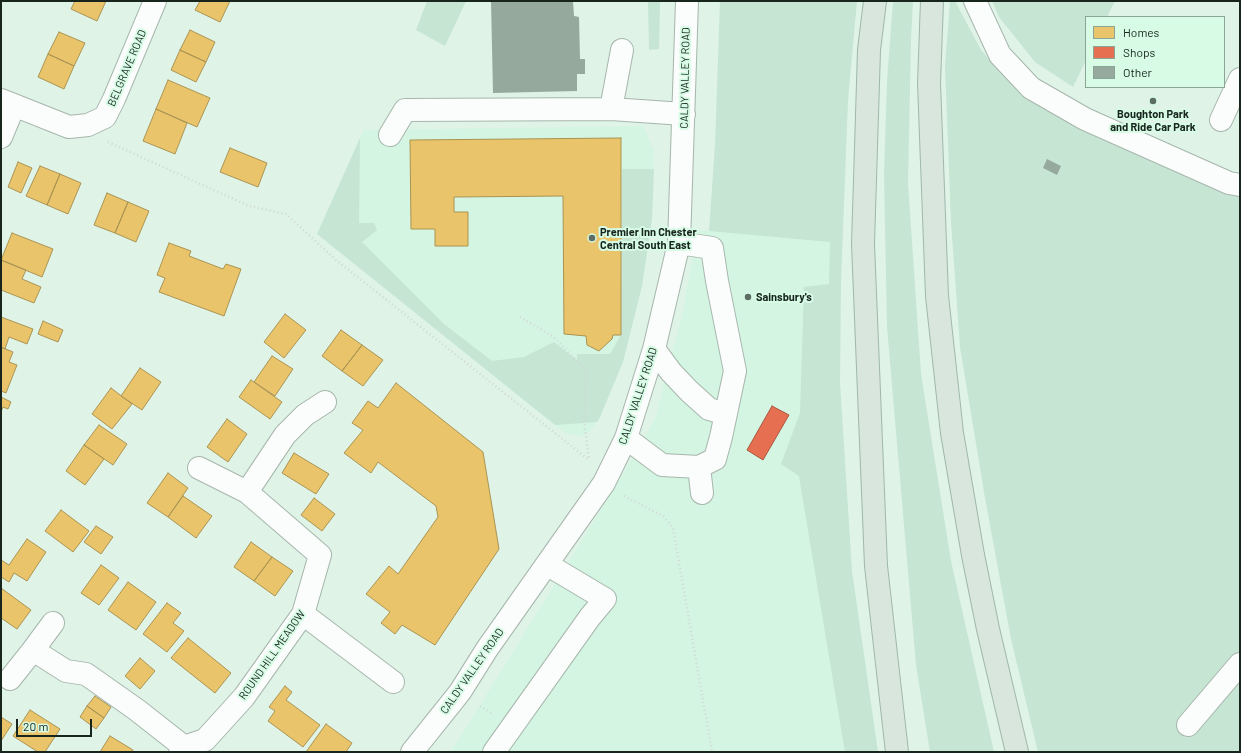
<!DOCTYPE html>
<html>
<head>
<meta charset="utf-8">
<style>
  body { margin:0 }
  #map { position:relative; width:1241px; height:753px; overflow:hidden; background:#dff3e7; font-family:Barlow,sans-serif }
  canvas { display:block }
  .frame { position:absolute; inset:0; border:2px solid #17251d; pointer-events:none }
  .legend { position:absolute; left:1085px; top:16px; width:140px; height:72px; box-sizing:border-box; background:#d7fbe5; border:1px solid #8aa595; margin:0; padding:5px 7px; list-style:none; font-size:12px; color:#17251d }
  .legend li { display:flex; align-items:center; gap:8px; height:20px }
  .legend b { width:20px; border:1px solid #8aa595 }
  .scale { position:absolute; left:16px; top:719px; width:76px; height:18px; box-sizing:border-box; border:2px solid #17251d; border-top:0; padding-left:5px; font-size:12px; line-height:14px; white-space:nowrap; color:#17251d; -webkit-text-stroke:3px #d7fbe5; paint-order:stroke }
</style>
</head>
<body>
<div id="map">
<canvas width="1241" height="753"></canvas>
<div class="frame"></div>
<ul class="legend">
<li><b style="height:11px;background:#e9c46a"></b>Homes</li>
<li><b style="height:11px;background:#e76f51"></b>Shops</li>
<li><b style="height:11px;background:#95a99d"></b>Other</li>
</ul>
<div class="scale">20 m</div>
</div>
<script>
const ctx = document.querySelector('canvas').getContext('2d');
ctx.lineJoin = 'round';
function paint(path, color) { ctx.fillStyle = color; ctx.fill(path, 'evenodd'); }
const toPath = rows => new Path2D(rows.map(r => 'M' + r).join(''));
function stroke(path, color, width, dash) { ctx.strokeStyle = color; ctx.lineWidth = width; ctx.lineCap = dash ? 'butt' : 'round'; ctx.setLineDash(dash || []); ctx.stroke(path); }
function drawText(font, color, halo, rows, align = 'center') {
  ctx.font = font + ' Barlow,sans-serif'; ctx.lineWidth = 4; ctx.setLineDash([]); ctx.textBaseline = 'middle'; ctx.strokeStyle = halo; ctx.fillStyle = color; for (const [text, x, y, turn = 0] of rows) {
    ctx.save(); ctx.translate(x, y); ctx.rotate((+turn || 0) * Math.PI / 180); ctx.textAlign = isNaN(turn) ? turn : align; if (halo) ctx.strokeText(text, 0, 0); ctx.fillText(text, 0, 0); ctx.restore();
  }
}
const built = toPath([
  [643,126,654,151,652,219,642,286,623,362,600,417,590,431,581,436,565,433,317,234,364,130],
  [698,230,830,241,852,571,878,752,451,752,618,482,655,419,682,315]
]);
const green = toPath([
  [427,1,466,1,445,46,416,30],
  [648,1,660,1,659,49,649,50],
  [720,1,857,1,848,100,841,282,840,383,852,571,878,752,845,752,799,476,781,464,800,413,804,287,829,284,830,242,709,231,715,145],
  [893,1,913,1,911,40,908,183,921,374,951,561,994,752,930,752,916,665,887,327,884,174,887,82],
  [950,1,955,1,981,50,1020,94,1059,116,1240,197,1240,752,1038,752,1011,639,985,498,960,347,951,222,945,67],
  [992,1,1115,1,1107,17,1086,17,1086,60,1073,87,1035,62,999,17],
  [360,138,359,223,374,223,377,230,362,242,444,324,492,361,524,357,554,342,577,360,577,354,610,354,621,335,622,169,654,169,652,219,642,286,623,362,600,417,597,422,555,425,317,234]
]);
const homes = toPath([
  [75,1,106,1,97,21,71,9,75,1],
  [200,1,230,1,220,22,195,10,200,1],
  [190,30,215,42,206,62,180,50,190,30],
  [59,32,85,43,74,66,48,54,59,32],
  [180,50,206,62,196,82,171,70,180,50],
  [48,54,74,66,64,89,38,77,48,54],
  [168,80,210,98,197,127,156,109,168,80],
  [156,109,187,123,175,154,143,141,156,109],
  [621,138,621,335,613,335,612,339,599,351,587,345,586,336,564,334,563,196,454,197,454,212,468,212,468,246,435,246,435,229,411,229,410,140,621,138],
  [230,148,267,163,258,187,220,172,230,148],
  [18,162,32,168,21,193,8,187,18,162],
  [40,166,60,174,47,205,26,196,40,166],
  [60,174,81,183,68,214,47,205,60,174],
  [107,193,128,202,115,233,94,225,107,193],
  [128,202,149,211,136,242,115,233,128,202],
  [12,233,53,249,42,277,1,260,12,233],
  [169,243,191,251,189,256,223,269,226,264,241,269,224,316,159,292,165,278,157,275,169,243],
  [1,260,26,270,22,279,41,287,34,303,1,290,1,260],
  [285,314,306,330,284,358,264,342,285,314],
  [1,317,33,329,27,344,9,337,5,349,1,347,1,317],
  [43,321,63,330,58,342,38,334,43,321],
  [341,330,362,345,342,371,322,356,341,330],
  [362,345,383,360,363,386,342,371,362,345],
  [1,347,13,352,9,362,17,365,6,393,1,391,1,347],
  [272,356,293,369,275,396,254,382,272,356],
  [140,368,161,382,142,410,121,396,140,368],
  [251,380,282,402,270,419,239,397,251,380],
  [396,383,483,452,499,549,435,645,402,625,395,634,381,623,390,612,366,594,389,566,398,574,438,517,436,506,378,462,371,473,344,453,363,430,352,423,368,401,378,408,396,383],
  [111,388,132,404,112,429,92,414,111,388],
  [1,397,11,402,8,409,3,407,1,412,1,397],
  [227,419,247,434,228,462,207,447,227,419],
  [99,425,127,444,113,465,84,445,99,425],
  [84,445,104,459,85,485,66,471,84,445],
  [294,453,329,474,316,494,282,473,294,453],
  [168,473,188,488,168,517,147,503,168,473],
  [183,496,212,516,196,538,168,517,183,496],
  [314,498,335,514,322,531,301,515,314,498],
  [61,510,89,531,73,552,45,531,61,510],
  [96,526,113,537,101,554,84,542,96,526],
  [27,539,46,552,27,581,14,573,9,582,1,577,1,560,9,565,27,539],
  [251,542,272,557,254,581,234,567,251,542],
  [272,557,293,571,275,596,254,581,272,557],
  [101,565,119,578,99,605,81,593,101,565],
  [128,582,156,602,136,630,108,610,128,582],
  [1,588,31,610,17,629,1,618,1,588],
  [167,603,181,613,173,623,184,631,167,652,143,634,167,603],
  [188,638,231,673,215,693,171,658,188,638],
  [140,658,155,671,140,689,125,676,140,658],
  [285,686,292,692,286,700,320,725,303,747,268,721,275,711,269,707,285,686],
  [95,696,111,707,104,718,87,706,95,696],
  [87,706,104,718,96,729,80,717,87,706],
  [30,710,60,729,45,752,38,752,13,736,30,710],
  [1,717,12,724,1,741,1,717],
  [326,724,352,743,346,752,306,752,326,724],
  [110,736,133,750,132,752,100,752,110,736]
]);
const shops = toPath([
  [772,406,789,415,763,460,747,450,772,406]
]);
const building = toPath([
  [491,1,573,1,574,16,579,17,580,59,585,59,585,74,577,74,577,91,493,93],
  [1047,159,1061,166,1057,175,1043,168]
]);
const path = toPath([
  [108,142,249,206,286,214,336,260,589,460],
  [520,317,554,337,586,370,584,420,589,458],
  [624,496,663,516,673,528,712,752],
  [480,706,492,714]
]);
const minor = toPath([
  [975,1,1000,55,1031,88,1085,119,1229,183,1240,185],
  [1,100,69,127,88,125,105,117,114,99,155,1],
  [611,109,622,50],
  [1221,120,1240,79],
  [390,135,405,110,611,109,684,114],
  [1,137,14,106],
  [654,349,671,372,689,391,709,409,726,414],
  [626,438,662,465,699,467,715,459,721,437,735,371,717,281,712,248,679,243],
  [699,467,702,493],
  [199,468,247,492],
  [303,614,393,682],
  [33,650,53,623],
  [10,679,33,650,66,671,86,674,137,710,184,747],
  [1188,725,1240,664],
  [180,752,184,747,205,740,244,697,303,614,320,555,247,492,285,435,305,415,325,402],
  [412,752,460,692,487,649,604,483,626,438,654,349,679,243,687,1],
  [494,752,590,617,605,599,548,565]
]);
const highway = toPath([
  [875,1,869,50,863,244,876,566,897,752],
  [932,1,929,83,937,296,952,433,973,555,988,629,1017,752]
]);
const markers = [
  [1153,101,4,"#5d6d64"],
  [592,238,4,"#5d6d64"],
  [748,297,4,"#5d6d64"]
];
const streetNames = [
  ["BELGRAVE ROAD",127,68,-67],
  ["CALDY VALLEY ROAD",685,78,-89],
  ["CALDY VALLEY ROAD",638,396,-72],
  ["ROUND HILL MEADOW",272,655,-55],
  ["CALDY VALLEY ROAD",472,671,-55]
];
const poiNames = [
  ["Boughton Park",1153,114,"center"],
  ["and Ride Car Park",1153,127,"center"],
  ["Premier Inn Chester",600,232],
  ["Central South East",600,245],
  ["Sainsbury's",756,297]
];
paint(built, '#d4f5e1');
paint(green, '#c6e5d3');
paint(homes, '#e9c46a');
stroke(homes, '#aa9453', 1);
paint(shops, '#e76f51');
stroke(shops, '#a95941', 1);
paint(building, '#95a99d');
stroke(minor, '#a7b6ad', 24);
stroke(highway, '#a0b7aa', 24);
stroke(path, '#d2d8d4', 2.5, [1, 3]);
stroke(minor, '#fafdfb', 22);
stroke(highway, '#d8e6de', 22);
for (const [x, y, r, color] of markers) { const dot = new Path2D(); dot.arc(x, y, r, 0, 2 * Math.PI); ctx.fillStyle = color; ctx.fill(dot); stroke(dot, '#d7fbe5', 1.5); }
drawText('11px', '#17251d', '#d7fbe5', streetNames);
drawText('bold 11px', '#17251d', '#d7fbe5', poiNames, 'left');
</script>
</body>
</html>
